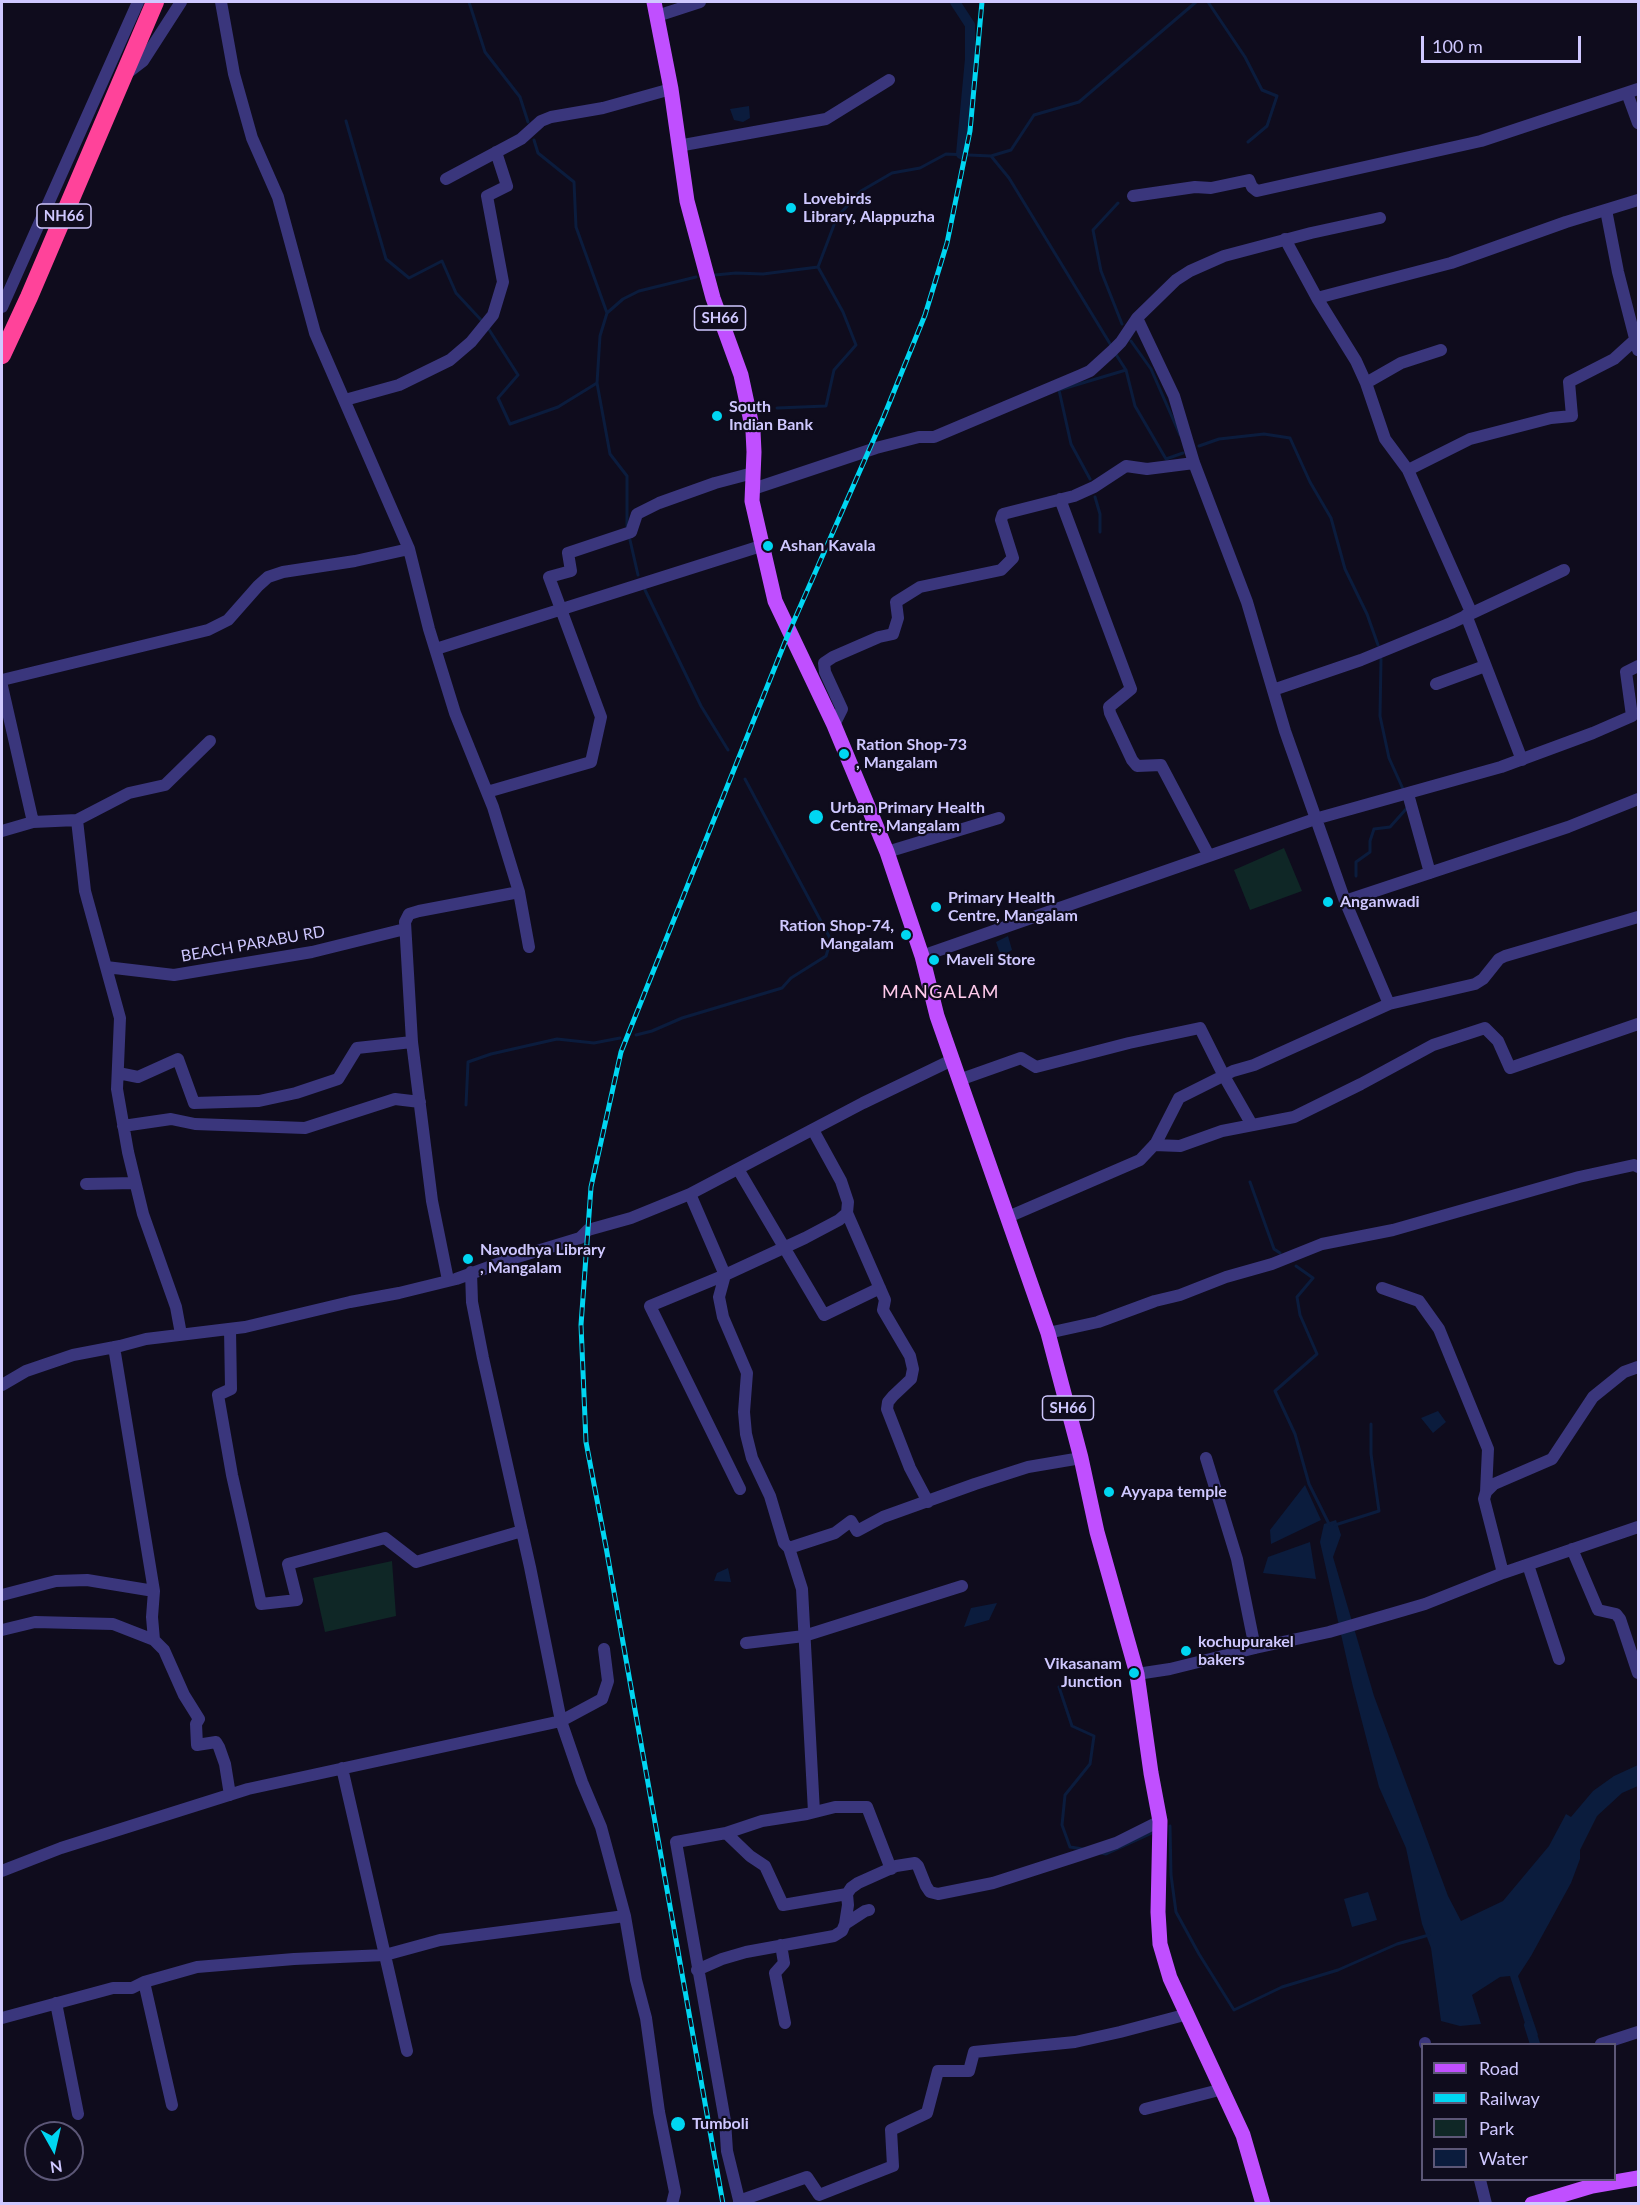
<!DOCTYPE html>
<html>
<head>
<meta charset="utf-8">
<style>
  body { margin:0 }
  #map { position:relative; width:1640px; height:2205px; overflow:hidden; background:#0f0c1d; font-family:Lato,sans-serif }
  canvas { display:block }
  .frame { position:absolute; inset:0; border:3px solid #cfc8ff; pointer-events:none }
  .legend { position:absolute; left:1421px; top:2043px; width:195px; height:138px; box-sizing:border-box; background:#0f0c1d; border:2px solid #5c5777; margin:0; padding:8px 10px; list-style:none; font-size:18px; color:#cfc8ff }
  .legend li { display:flex; align-items:center; gap:12px; height:30px }
  .legend b { width:30px; border:2px solid #5c5777 }
  .north { position:absolute; left:24px; top:2121px; width:60px; height:60px; box-sizing:border-box; background:#0f0c1d; border:2px solid #5c5777; border-radius:50%; rotate:172deg; font-size:16px; font-weight:700; line-height:24px; text-align:center; color:#cfc8ff }
  .north::after { content:''; display:block; margin:auto; width:21px; height:27px; background:#00d6f2; clip-path:polygon(50% 0,100% 100%,50% 72%,0 100%) }
  .scale { position:absolute; left:1421px; top:36px; width:160px; height:27px; box-sizing:border-box; border:3px solid #cfc8ff; border-top:0; padding-left:8px; font-size:18px; line-height:21px; white-space:nowrap; color:#cfc8ff; -webkit-text-stroke:4px #0f0c1d; paint-order:stroke }
</style>
</head>
<body>
<div id="map">
<canvas width="1640" height="2205"></canvas>
<div class="frame"></div>
<ul class="legend">
<li><b style="height:8px;background:#c04fff"></b>Road</li>
<li><b style="height:8px;background:#00d6f2"></b>Railway</li>
<li><b style="height:16px;background:#0f2726"></b>Park</li>
<li><b style="height:16px;background:#0b1c3d"></b>Water</li>
</ul>
<div class="north">N</div>
<div class="scale">100 m</div>
</div>
<script>
const ctx = document.querySelector('canvas').getContext('2d');
ctx.lineJoin = 'round';
function paint(path, color) { ctx.fillStyle = color; ctx.fill(path, 'evenodd'); }
const toPath = rows => new Path2D(rows.map(r => 'M' + r).join(''));
function stroke(path, color, width, dash) { ctx.strokeStyle = color; ctx.lineWidth = width; ctx.lineCap = dash ? 'butt' : 'round'; ctx.setLineDash(dash || []); ctx.stroke(path); }
function drawText(font, color, halo, rows, align = 'center') {
  ctx.font = font + ' Lato,sans-serif'; ctx.lineWidth = 4.5; ctx.setLineDash([]); ctx.textBaseline = 'middle'; ctx.strokeStyle = halo; ctx.fillStyle = color; for (const [text, x, y, turn = 0] of rows) {
    ctx.save(); ctx.translate(x, y); ctx.rotate((+turn || 0) * Math.PI / 180); ctx.textAlign = isNaN(turn) ? turn : align; if (halo) ctx.strokeText(text, 0, 0); ctx.fillText(text, 0, 0); ctx.restore();
  }
}
const green = toPath([
  [1284,848,1302,891,1250,910,1234,870],
  [392,1561,396,1616,325,1632,313,1578]
]);
const water = toPath([
  [749,106,750,118,743,122,734,120,730,109],
  [1008,936,1012,950,1001,956,996,942],
  [1438,1411,1446,1422,1433,1433,1421,1418],
  [1305,1485,1321,1520,1271,1544,1270,1530],
  [1336,1520,1341,1535,1333,1557,1374,1696,1448,1896,1461,1921,1503,1901,1549,1846,1566,1814,1571,1817,1593,1791,1614,1776,1638,1765,1638,1786,1622,1793,1597,1816,1580,1850,1580,1859,1571,1883,1531,1956,1518,1976,1538,2035,1530,2039,1510,1976,1500,1977,1472,1995,1481,2024,1460,2026,1441,2021,1431,1948,1422,1924,1406,1848,1379,1787,1353,1687,1320,1542,1324,1524],
  [1310,1542,1316,1579,1263,1573,1268,1557],
  [728,1568,731,1582,714,1581,717,1573],
  [997,1603,989,1620,964,1627,971,1608],
  [1368,1892,1377,1920,1352,1927,1344,1899]
]);
const stream = toPath([
  [469,2,485,52,520,97,528,122],
  [1208,2,1245,57,1262,90,1277,96,1267,126,1248,142],
  [346,121,386,259,409,278,442,261,456,293,482,321],
  [534,140,538,153,574,182,576,227,607,313],
  [991,156,1009,178,1112,347],
  [1118,203,1093,230,1101,271,1122,324],
  [715,275,736,273,763,274,818,267,837,217,861,191,892,173,920,168,946,154,991,156,1011,150,1034,115,1079,102,1196,2],
  [488,328,518,375,498,398,510,424,558,407,597,383],
  [1131,341,1151,369,1180,435],
  [1115,353,1126,370,1135,406,1166,459,1183,453],
  [777,408,826,406,834,370,856,345,843,312,818,267],
  [1199,446,1219,439,1264,434,1290,438,1310,482,1331,518,1345,569,1367,614,1378,645],
  [1090,479,1071,444,1059,390,1126,370],
  [1095,497,1100,514,1100,532],
  [627,526,627,476,610,454,597,383,600,336,607,313,623,299,639,291,696,277],
  [630,540,638,575],
  [645,590,701,706,728,750],
  [1381,659,1380,716,1389,758,1403,789],
  [1356,876,1356,862,1370,852,1370,841,1374,829,1390,827,1407,808],
  [636,1035,652,1031,682,1018,782,988,791,978,826,956,831,940,745,779],
  [466,1105,468,1062,491,1054,557,1039,594,1043,620,1038],
  [1250,1182,1274,1249,1280,1253],
  [1296,1266,1313,1278,1297,1297,1300,1315,1317,1354,1275,1391,1295,1434,1309,1484,1329,1524],
  [1335,1525,1379,1511,1371,1454,1371,1424],
  [1059,1687,1072,1726,1094,1736,1090,1764,1065,1795,1062,1825,1070,1847,1083,1849],
  [1170,1826,1171,1875,1176,1912,1199,1954,1234,2010,1282,1987,1338,1970,1397,1944,1429,1935],
  [1101,1853,1106,1854,1152,1833]
]);
const canal = toPath([
  [955,2,970,25,970,59,961,154],
  [1529,2025,1535,2044]
]);
const minor = toPath([
  [221,2,234,74,252,138,278,197,315,333,409,549,429,629,455,713,493,807,519,892,529,947],
  [657,16,700,2],
  [126,74,143,61,181,2],
  [1627,93,1638,123],
  [678,146,826,119,889,80],
  [446,179,521,139,541,121,551,117,603,108,671,89],
  [1133,196,1195,187,1211,188,1249,180,1252,187,1257,191,1481,141,1638,89],
  [1606,210,1618,272,1638,350],
  [1380,218,1311,233,1224,256,1190,271,1176,280,1137,318,1174,396,1194,463,1247,602,1285,731,1345,901,1568,827,1638,799],
  [1285,239,1317,298,1451,263,1566,222,1638,200],
  [1317,298,1356,361,1366,383,1385,439,1408,470,1471,612],
  [2,307,138,2],
  [1366,383,1401,363,1441,350],
  [345,400,399,385,450,360,471,342,493,315,503,282,487,196,507,186,496,152],
  [1408,470,1470,439,1551,418,1572,416,1569,382,1614,359,1636,339],
  [753,489,876,448,919,437,934,437,1081,375,1090,371,1112,351,1121,342,1137,318],
  [1060,499,1131,689,1109,707,1110,713,1132,760,1137,766,1161,765,1209,856],
  [1466,615,1522,760],
  [436,649,761,546],
  [2,680,208,630,228,620,258,586,268,577,283,572,355,561,409,549],
  [1436,684,1485,666],
  [2,686,33,822,77,820,85,891,120,1018,117,1089,128,1152,143,1214,176,1307,181,1334],
  [1273,690,1361,660,1451,623,1564,570],
  [834,725,842,709,825,672,824,663,833,657,879,637,893,634,898,618,896,602,920,587,1001,570,1013,558,1001,520,1003,514,1074,496,1094,487,1126,466,1147,469,1194,463],
  [487,792,591,762,601,717,549,577,571,571,568,553,631,532,637,514,659,503,715,483,753,473],
  [1408,794,1430,873],
  [77,820,129,793,165,785,210,741],
  [2,831,33,822],
  [887,852,999,818],
  [1345,901,1389,1004],
  [922,956,1315,819,1501,767,1593,733,1632,716,1626,672,1638,666],
  [106,967,174,975,312,952,405,929],
  [118,1073,138,1077,178,1059,194,1103,259,1101,296,1093,338,1079,357,1048,412,1042],
  [959,1080,1021,1058,1036,1067,1129,1043,1200,1028,1224,1076,1252,1125],
  [123,1126,171,1119,195,1124,305,1128,395,1099,420,1102],
  [813,1130,841,1181,848,1202,847,1213,839,1220,805,1238,725,1275,719,1297,723,1317,747,1373,744,1412,746,1434,752,1458,770,1496,784,1543,789,1548,802,1589,814,1812],
  [1154,1145,1180,1146,1222,1131,1294,1117,1361,1084,1433,1045,1485,1028,1498,1041,1510,1068,1638,1024],
  [738,1169,824,1315,880,1288],
  [86,1184,135,1183],
  [690,1194,725,1275,650,1306,740,1489],
  [847,1213,885,1300,883,1310,910,1356,913,1369,911,1379,893,1396,888,1402,887,1409,910,1468,928,1502],
  [1008,1217,1140,1160,1156,1143,1179,1098,1233,1071,1254,1065,1389,1004,1475,984,1483,979,1499,959,1505,956,1638,917],
  [471,1272,472,1302,483,1358,530,1567,561,1721,582,1782,601,1827,625,1916,636,1980,646,2018,659,2112,675,2192,672,2204],
  [448,1280,432,1201,412,1042,405,922,409,914,419,911,519,892],
  [1382,1288,1419,1301,1439,1329,1488,1449,1486,1492],
  [230,1329,231,1389,218,1395,232,1475,261,1604,297,1600,288,1564,385,1538,416,1562,522,1531],
  [1048,1333,1098,1322,1155,1301,1180,1295,1226,1277,1272,1264,1322,1244,1393,1230,1579,1177,1634,1165,1638,1167],
  [114,1347,154,1591,152,1617,154,1640,164,1650,184,1695,199,1719,196,1724,197,1745,216,1742,219,1747,225,1764,230,1795],
  [2,1385,26,1371,73,1355,120,1346,146,1339,245,1327,350,1302,399,1293,456,1279,514,1258,580,1238,588,1230,631,1218,690,1194,863,1103,952,1060],
  [1206,1458,1237,1559,1255,1648],
  [789,1548,835,1533,851,1521,857,1531,883,1517,975,1484,1028,1467,1081,1458],
  [1572,1549,1598,1610,1616,1614,1620,1619,1638,1673],
  [1528,1565,1559,1659],
  [1503,1573,1484,1499,1486,1492,1494,1484,1552,1459,1593,1397,1624,1372,1638,1367],
  [2,1595,56,1581,87,1580,154,1591],
  [2,1630,35,1622,113,1624,154,1640],
  [746,1643,804,1636,962,1586],
  [1137,1674,1170,1669,1255,1648,1329,1632,1425,1604,1503,1573,1638,1527],
  [342,1768,407,2051],
  [726,1833,762,1821,807,1814,835,1807,867,1807,891,1869],
  [2,1871,61,1848,248,1789,561,1721,602,1699,608,1681,604,1649],
  [845,1924,865,1911,869,1910],
  [781,1945,784,1963,775,1973,785,2023],
  [697,1970,722,1959,746,1952,834,1936,842,1931,845,1924,848,1905,847,1894,851,1888,858,1883,896,1866,915,1863,918,1866,926,1886,930,1892,938,1894,993,1883,1080,1855,1116,1843,1160,1821],
  [144,1982,172,2105],
  [56,2003,78,2114],
  [2,2018,113,1988,132,1988,144,1982,197,1967,294,1959,385,1955,440,1940,625,1916],
  [1425,2043,1425,2044],
  [1601,2044,1638,2032],
  [1145,2109,1223,2089],
  [1480,2180,1486,2204],
  [739,2201,807,2177,819,2195,893,2166,891,2130,927,2113,938,2071,969,2071,974,2052,1075,2042,1120,2032,1188,2014],
  [740,2204,727,2151,725,2121,676,1842,726,1833,750,1856,765,1866,783,1905,847,1894]
]);
const major = toPath([
  [654,2,671,89,687,201,713,298,741,375,753,431,754,452,752,501,775,601,834,725,887,852,922,956,937,1016,1048,1333,1081,1458,1097,1532,1137,1674,1151,1773,1160,1821,1158,1912,1160,1944,1170,1978,1243,2135,1263,2204],
  [1532,2204,1592,2186,1638,2178]
]);
const highway = toPath([
  [2,355,29,297,155,2]
]);
const rail = toPath([
  [723,2204,606,1547,586,1442,581,1325,591,1187,621,1052,789,632,884,416,925,315,947,243,970,131,982,2]
]);
const markers = [
  [791,208,6,"#00d6f2"],
  [717,416,6,"#00d6f2"],
  [768,546,6,"#00d6f2"],
  [844,754,6,"#00d6f2"],
  [816,817,8,"#00d6f2"],
  [1328,902,6,"#00d6f2"],
  [936,907,6,"#00d6f2"],
  [906,935,6,"#00d6f2"],
  [934,960,6,"#00d6f2"],
  [468,1259,6,"#00d6f2"],
  [1109,1492,6,"#00d6f2"],
  [1186,1651,6,"#00d6f2"],
  [1134,1673,6,"#00d6f2"],
  [678,2124,8,"#00d6f2"]
];
const shields = [
  [64,216,54],
  [720,318,51],
  [1068,1408,51]
];
const shieldNames = [
  ["NH66",64,216],
  ["SH66",720,318],
  ["SH66",1068,1408]
];
const poiNames = [
  ["Lovebirds",803,199],
  ["Library, Alappuzha",803,217],
  ["South",729,407],
  ["Indian Bank",729,425],
  ["Ashan Kavala",780,546],
  ["Ration Shop-73",856,745],
  [", Mangalam",856,763],
  ["Urban Primary Health",830,808],
  ["Centre, Mangalam",830,826],
  ["Primary Health",948,898],
  ["Centre, Mangalam",948,916],
  ["Anganwadi",1340,902],
  ["Ration Shop-74,",894,926,"right"],
  ["Mangalam",894,944,"right"],
  ["Maveli Store",946,960],
  ["Navodhya Library",480,1250],
  [", Mangalam",480,1268],
  ["Ayyapa temple",1121,1492],
  ["kochupurakel",1198,1642],
  ["bakers",1198,1660],
  ["Vikasanam",1122,1664,"right"],
  ["Junction",1122,1682,"right"],
  ["Tumboli",692,2124]
];
const streetNames = [
  ["BEACH PARABU RD",253,944,-10]
];
const neighbourhoodNames = [
  ["MANGALAM",941,992]
];
paint(green, '#0f2726');
paint(water, '#0b1c3d');
stroke(stream, '#0b1c3d', 3);
stroke(canal, '#0b1c3d', 10);
stroke(minor, '#3a367c', 12);
stroke(major, '#c04fff', 15);
stroke(highway, '#ff439a', 18);
stroke(rail, '#00d6f2', 5);
stroke(rail, '#0f0c1d', 3, [9]);
for (const [x, y, r, color] of markers) { const dot = new Path2D(); dot.arc(x, y, r, 0, 2 * Math.PI); ctx.fillStyle = color; ctx.fill(dot); stroke(dot, '#0f0c1d', 2); }
for (const [x, y, w] of shields) { const box = new Path2D(); box.roundRect(x - w / 2, y - 12, w, 24, 4.5); ctx.fillStyle = '#0f0c1d'; ctx.fill(box); stroke(box, '#cfc8ff', 1.5); }
drawText('bold 15px', '#cfc8ff', null, shieldNames);
drawText('bold 16px', '#cfc8ff', '#0f0c1d', poiNames, 'left');
drawText('16px', '#cfc8ff', '#0f0c1d', streetNames);
ctx.letterSpacing = '1.5px';
drawText('18px', '#ffcaeb', '#0f0c1d', neighbourhoodNames);
ctx.letterSpacing = '0px';
</script>
</body>
</html>
